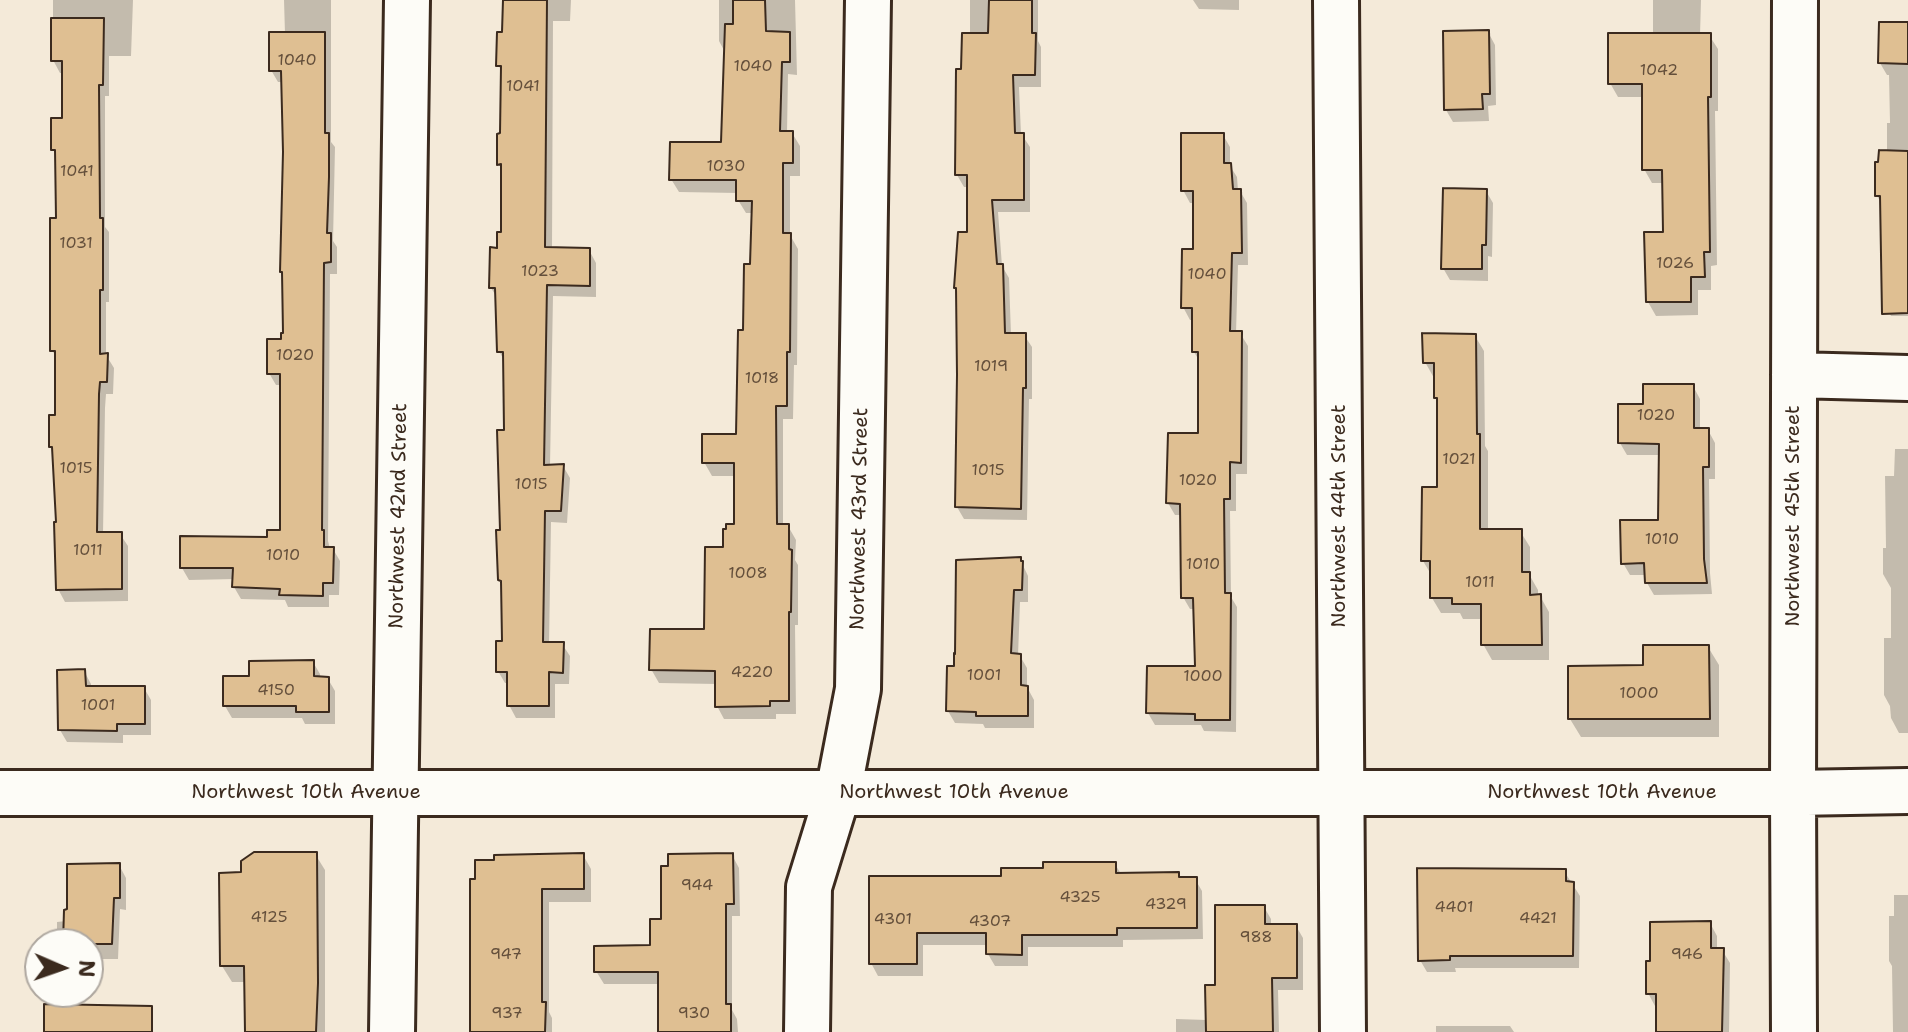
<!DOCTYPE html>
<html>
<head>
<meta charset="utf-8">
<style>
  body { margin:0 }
  #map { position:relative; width:1908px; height:1032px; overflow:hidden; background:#f4ead9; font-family:"Shantell Sans",sans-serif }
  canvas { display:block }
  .north { position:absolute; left:24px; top:928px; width:80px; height:80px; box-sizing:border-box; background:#fdfcf7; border:2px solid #afa8a0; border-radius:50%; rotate:92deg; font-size:22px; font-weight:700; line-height:32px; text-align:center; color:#3b2a1e }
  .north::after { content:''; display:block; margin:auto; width:28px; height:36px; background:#3b2a1e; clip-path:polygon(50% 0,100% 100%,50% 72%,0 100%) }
</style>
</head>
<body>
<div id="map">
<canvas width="1908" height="1032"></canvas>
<div class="north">N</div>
</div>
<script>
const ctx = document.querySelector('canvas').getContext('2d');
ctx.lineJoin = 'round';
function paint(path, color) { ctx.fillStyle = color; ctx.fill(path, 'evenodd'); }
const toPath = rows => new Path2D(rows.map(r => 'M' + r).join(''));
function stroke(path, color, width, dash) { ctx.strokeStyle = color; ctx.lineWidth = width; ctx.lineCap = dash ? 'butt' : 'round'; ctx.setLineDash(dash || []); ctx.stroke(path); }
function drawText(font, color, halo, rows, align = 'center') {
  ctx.font = font + ' "Shantell Sans",sans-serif'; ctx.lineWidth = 8; ctx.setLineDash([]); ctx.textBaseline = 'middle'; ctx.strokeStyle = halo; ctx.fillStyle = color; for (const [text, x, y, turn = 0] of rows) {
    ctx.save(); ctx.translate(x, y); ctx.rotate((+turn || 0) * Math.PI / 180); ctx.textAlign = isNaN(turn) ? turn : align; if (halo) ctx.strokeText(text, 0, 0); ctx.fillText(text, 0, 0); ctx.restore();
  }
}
const shadow = toPath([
  [53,0,133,0,131,56,109,56,109,96,105,96,105,227,109,232,109,302,106,302,106,355,114,368,113,394,106,394,105,408,103,534,120,534,128,546,128,601,65,602,58,589,55,453,51,447,57,417,57,359,52,350,58,220,57,157,53,149,64,119,64,73,60,73,53,60],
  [284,0,331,0,331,142,335,147,333,241,337,247,337,274,330,274,328,541,330,549,333,549,340,561,339,595,329,595,329,607,288,607,285,600,241,599,234,587,235,579,189,580,182,568,269,539,282,532,282,385,276,385,269,373,285,335,284,82,278,82,271,70,285,34],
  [505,0,571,0,570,21,553,21,552,249,589,250,596,263,596,297,553,296,550,466,563,466,570,478,567,523,551,522,549,644,562,644,570,656,569,684,555,684,555,718,516,718,509,705,509,683,505,683,498,671,504,643,502,532,506,432,505,362,499,351,498,299,491,288,503,235,503,171,499,164,502,135,503,73,498,65,504,34],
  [719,0,795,0,797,75,788,74,787,133,792,133,800,146,800,176,790,176,790,235,798,249,797,365,794,365,793,419,783,419,783,526,788,526,796,540,795,560,798,565,798,625,795,625,796,714,776,714,776,719,724,719,717,706,717,684,659,683,651,669,706,631,725,549,736,526,736,476,712,476,704,462,737,436,752,266,753,213,746,213,738,200,738,193,679,192,671,179,723,144,726,54,719,41],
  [970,0,1038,0,1038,41,1041,47,1041,87,1019,87,1021,135,1022,135,1030,147,1030,212,998,212,1002,266,1009,278,1011,335,1024,335,1032,347,1032,399,1029,399,1027,520,964,519,957,507,969,234,969,187,964,187,957,175,963,71,970,35],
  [1193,0,1239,0,1239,10,1199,9],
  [1653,0,1701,0,1700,35,1709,35,1718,49,1718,111,1715,111,1717,265,1711,266,1711,290,1698,290,1698,315,1656,316,1648,302,1665,234,1664,183,1652,183,1644,169,1644,97,1618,97,1610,83,1653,35],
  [1908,24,1908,316,1891,316,1884,303,1882,204,1877,196,1887,153,1887,123,1890,123,1889,75,1887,75,1880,63],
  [1488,32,1495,45,1496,105,1488,106,1489,121,1453,122,1446,110],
  [1223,135,1230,147,1230,166,1237,177,1238,191,1240,191,1247,203,1248,265,1238,265,1236,333,1240,333,1248,346,1247,474,1236,474,1236,511,1230,511,1231,597,1237,607,1236,732,1204,731,1201,725,1155,725,1148,713,1197,668,1195,609,1190,609,1183,597,1182,515,1175,515,1168,503,1200,435,1200,362,1194,352,1194,320,1190,320,1183,307,1195,251,1195,203,1190,203,1183,190],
  [1486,191,1493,203,1492,257,1488,256,1488,281,1450,280,1443,268],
  [1475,336,1484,351,1485,446,1488,451,1488,531,1520,531,1530,547,1530,576,1538,590,1538,596,1540,596,1549,612,1549,660,1492,660,1483,644,1483,619,1463,619,1460,613,1441,613,1432,598,1432,576,1423,561,1439,489,1439,403,1436,398,1436,378,1434,378,1425,362],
  [1693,386,1700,399,1700,430,1708,430,1715,443,1715,479,1709,479,1710,573,1712,594,1654,595,1647,583,1646,575,1630,575,1623,563,1660,522,1661,455,1627,455,1620,443,1645,406],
  [1895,449,1908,449,1908,733,1899,733,1891,718,1890,706,1884,695,1884,638,1891,638,1891,588,1883,574,1883,548,1886,548,1885,476,1894,476],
  [1020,559,1028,576,1028,602,1020,602,1018,656,1020,656,1027,668,1027,687,1034,700,1034,728,985,728,983,724,955,723,948,711,956,668],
  [1708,647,1719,665,1719,737,1581,737,1570,719,1645,667],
  [313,662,320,674,320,678,328,679,335,691,335,724,305,724,302,718,232,718,225,706,251,678],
  [84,671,91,684,91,688,144,688,151,700,151,735,123,735,123,743,67,742,60,730],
  [315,854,325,870,325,1032,247,1032,247,982,232,982,222,966,243,874],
  [583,855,591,869,591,902,549,902,549,1012,552,1018,552,1032,471,1032,472,881],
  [732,855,739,868,740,916,732,916,732,1010,737,1019,738,1032,660,1032,660,984,604,984,596,971,652,947,663,921],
  [1115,864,1121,874,1178,874,1181,879,1195,879,1202,891,1203,939,1123,940,1123,947,1028,947,1028,966,995,966,988,954,988,945,923,945,923,976,878,976,871,963,871,878,1003,878,1045,870],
  [119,865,126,878,126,910,120,909,118,959,88,959,88,944,57,944,57,922,66,921,69,911],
  [1564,871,1580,896,1579,968,1455,968,1456,972,1427,972,1420,960],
  [1894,895,1908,895,1908,1032,1893,1032,1892,966,1889,961,1889,916,1894,916],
  [1264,907,1271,919,1271,926,1296,926,1303,938,1303,990,1278,990,1279,1032,1176,1032,1176,1019,1207,1020,1217,987],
  [1710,923,1717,936,1717,950,1722,950,1730,963,1729,1032,1658,1032,1658,1006,1655,1006,1648,993],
  [1436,1026,1510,1026,1514,1032,1436,1032]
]);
const building = toPath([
  [503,0,547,0,545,247,590,248,590,286,547,285,544,465,564,464,561,511,545,511,543,642,564,642,563,673,549,672,549,706,507,706,507,672,496,672,496,641,502,641,501,581,498,580,496,530,500,530,497,430,504,430,503,352,497,352,495,288,489,288,490,247,497,248,497,232,501,232,501,164,497,165,497,134,500,133,501,66,496,66,497,32,502,32,503,0],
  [733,0,765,0,766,31,790,32,790,62,782,62,780,131,793,131,793,163,783,163,783,233,791,233,790,352,787,352,787,406,776,406,777,524,789,524,789,549,792,550,791,612,789,612,789,701,770,701,770,706,715,707,715,671,649,670,650,629,704,629,705,547,723,547,723,529,726,529,726,524,734,524,734,463,702,463,702,434,736,434,738,330,743,330,744,264,750,264,752,201,736,201,736,180,669,180,670,142,721,142,725,24,733,24,733,0],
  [989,0,1032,0,1032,33,1036,33,1035,75,1013,75,1015,133,1024,133,1024,200,992,200,997,264,1003,264,1005,333,1026,333,1026,388,1023,388,1021,509,955,507,957,375,956,288,954,288,958,232,967,232,967,175,955,175,956,69,961,69,962,33,988,33,989,0],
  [51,18,104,18,103,85,99,85,100,218,103,218,103,290,100,290,100,354,108,353,107,382,100,382,99,394,97,532,122,532,122,589,56,590,54,522,56,522,52,447,49,447,49,415,55,415,55,351,50,351,50,218,56,218,55,150,51,150,51,118,62,118,62,61,51,61,51,18],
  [1879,22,1908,22,1908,64,1878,63,1879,22],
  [1489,30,1490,94,1482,94,1483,109,1444,110,1443,31,1489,30],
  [269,32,325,32,325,133,329,133,329,177,327,233,331,233,331,262,324,263,322,530,324,530,324,547,334,547,333,583,323,583,323,596,279,595,280,589,232,587,233,568,180,568,180,536,267,537,267,530,280,530,280,374,267,374,267,339,281,339,281,333,283,333,282,272,280,272,283,152,281,71,269,71,269,32],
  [1608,33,1711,33,1711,97,1708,97,1710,252,1704,252,1705,277,1691,277,1691,302,1646,302,1644,232,1663,232,1662,170,1642,170,1642,84,1608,84,1608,33],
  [1181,133,1224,133,1224,163,1231,163,1233,189,1241,189,1242,253,1232,253,1230,331,1242,331,1241,463,1230,462,1230,499,1224,499,1225,593,1231,593,1230,720,1195,720,1195,714,1146,713,1147,666,1195,666,1193,598,1181,598,1180,504,1166,503,1168,433,1198,433,1198,352,1192,352,1192,308,1181,308,1182,249,1193,249,1193,191,1181,191,1181,133],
  [1879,150,1908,151,1908,313,1882,314,1880,196,1875,196,1875,162,1878,162,1879,150],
  [1443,188,1487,189,1486,245,1482,245,1482,269,1441,269,1443,188],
  [1422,333,1476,334,1477,434,1480,434,1480,529,1522,529,1522,572,1530,572,1530,595,1541,594,1542,645,1481,645,1481,604,1452,604,1452,598,1430,598,1430,561,1421,561,1422,487,1437,487,1437,398,1434,398,1434,363,1423,363,1422,333],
  [1643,384,1694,384,1694,428,1709,428,1709,467,1703,467,1704,559,1707,583,1645,583,1644,563,1621,564,1620,520,1658,520,1659,444,1618,443,1618,404,1643,404,1643,384],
  [1021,557,1021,561,1023,561,1022,590,1014,590,1011,653,1021,654,1021,685,1028,686,1028,716,976,716,976,712,946,711,947,666,954,666,954,653,955,654,956,560,1021,557],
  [1643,645,1709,645,1710,719,1568,719,1568,666,1643,665,1643,645],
  [314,660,314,676,329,677,329,712,296,712,296,706,223,706,223,676,249,676,249,661,314,660],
  [85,669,86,686,145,686,145,724,117,724,117,731,58,730,57,670,85,669],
  [254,852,317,852,318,983,316,1032,245,1032,244,966,220,966,219,873,241,872,241,861,254,852],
  [584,853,584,889,542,889,542,1002,546,1002,545,1032,470,1032,470,879,475,879,475,860,494,860,494,855,584,853],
  [733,853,734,904,726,904,726,1004,731,1004,731,1032,658,1032,658,972,594,972,594,946,650,945,650,919,661,919,661,866,668,866,668,854,733,853],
  [1043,862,1116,862,1116,873,1179,872,1179,877,1197,877,1197,928,1117,928,1117,935,1022,935,1022,955,986,954,986,933,917,933,917,964,869,964,869,876,1001,876,1001,868,1043,868,1043,862],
  [120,863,120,898,114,898,112,944,63,944,64,910,67,909,67,864,120,863],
  [1417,868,1566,869,1566,881,1574,882,1573,956,1450,956,1450,960,1418,961,1417,868],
  [1215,905,1265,905,1265,924,1297,924,1297,978,1272,978,1273,1032,1206,1032,1205,985,1215,985,1215,905],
  [1711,921,1711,948,1724,948,1722,1032,1656,1032,1656,994,1646,994,1646,961,1650,961,1650,922,1711,921],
  [44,1004,152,1006,152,1032,44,1032,44,1004]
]);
const minor = toPath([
  [1336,0,1343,1032],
  [1794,375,1908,378],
  [0,793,1793,793,1908,791],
  [392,1032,407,0],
  [807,1032,809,887,838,793,858,689,868,0],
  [1794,1032,1793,793,1795,0]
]);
const numberNames = [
  ["1040",297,61],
  ["1040",753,67],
  ["1042",1659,71],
  ["1041",523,87],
  ["1030",726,167],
  ["1041",77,172],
  ["1031",76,244],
  ["1026",1675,264],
  ["1023",540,272],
  ["1040",1207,275],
  ["1020",295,356],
  ["1019",991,367],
  ["1018",762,379],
  ["1020",1656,416],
  ["1021",1459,460],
  ["1015",76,469],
  ["1015",988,471],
  ["1020",1198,481],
  ["1015",531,485],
  ["1010",1662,540],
  ["1011",88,551],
  ["1010",283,556],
  ["1010",1203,565],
  ["1008",748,574],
  ["1011",1480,583],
  ["4220",752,673],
  ["1001",984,676],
  ["1000",1203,677],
  ["4150",276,691],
  ["1000",1639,694],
  ["1001",98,706],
  ["944",697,886],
  ["4325",1080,898],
  ["4329",1166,905],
  ["4401",1454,908],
  ["4125",269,918],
  ["4421",1538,919],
  ["4301",893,920],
  ["4307",990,922],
  ["988",1256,938],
  ["947",506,955],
  ["946",1687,955],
  ["937",507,1014],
  ["930",694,1014]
];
const streetNames = [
  ["Northwest 42nd Street",399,516,-89],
  ["Northwest 44th Street",1340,516,-90],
  ["Northwest 45th Street",1794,516,-90],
  ["Northwest 43rd Street",860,519,-89],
  ["Northwest 10th Avenue",306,793],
  ["Northwest 10th Avenue",954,793],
  ["Northwest 10th Avenue",1602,793]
];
paint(shadow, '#0003');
paint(building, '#dfbf92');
stroke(building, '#3b2a1e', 2);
stroke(minor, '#3b2a1e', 50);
stroke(minor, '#fdfcf7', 44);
drawText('16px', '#644f3b', null, numberNames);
drawText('20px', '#3b2a1e', '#fdfcf7', streetNames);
</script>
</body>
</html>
